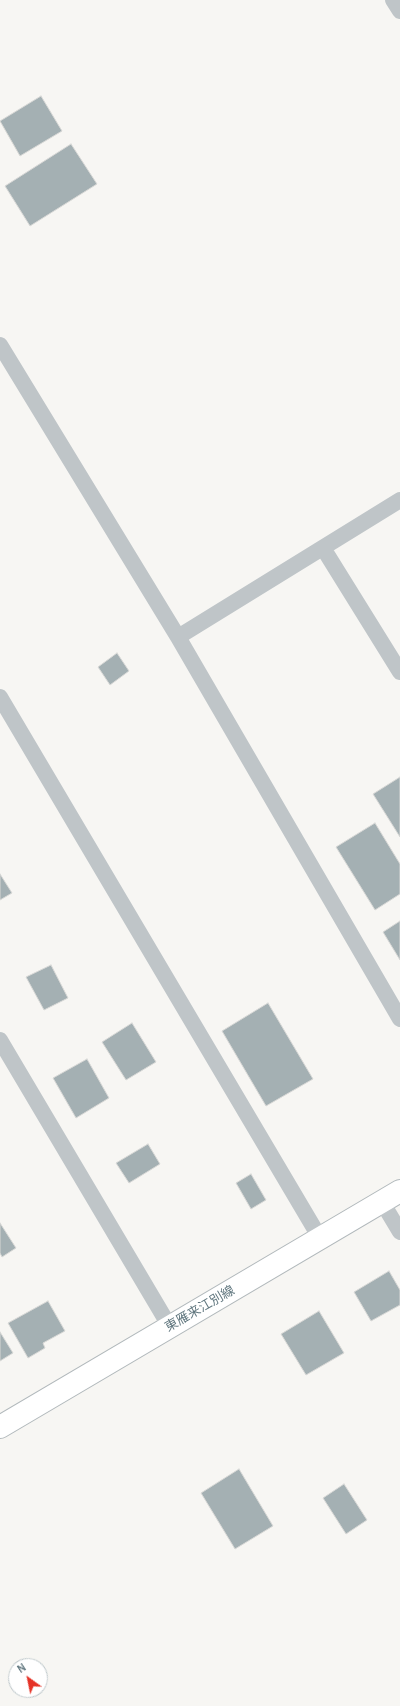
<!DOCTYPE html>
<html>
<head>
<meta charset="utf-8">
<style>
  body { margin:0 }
  #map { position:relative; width:400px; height:1706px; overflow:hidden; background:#f7f6f3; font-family:Karla,sans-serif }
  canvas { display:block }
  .north { position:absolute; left:8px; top:1658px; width:40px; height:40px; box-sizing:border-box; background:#fff; border:1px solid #c0c9cc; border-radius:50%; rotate:327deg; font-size:11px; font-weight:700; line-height:16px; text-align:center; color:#61777f }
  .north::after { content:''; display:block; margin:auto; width:14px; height:18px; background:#e53226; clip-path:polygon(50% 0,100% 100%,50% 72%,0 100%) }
</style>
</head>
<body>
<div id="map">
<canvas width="400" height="1706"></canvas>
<div class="north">N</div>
</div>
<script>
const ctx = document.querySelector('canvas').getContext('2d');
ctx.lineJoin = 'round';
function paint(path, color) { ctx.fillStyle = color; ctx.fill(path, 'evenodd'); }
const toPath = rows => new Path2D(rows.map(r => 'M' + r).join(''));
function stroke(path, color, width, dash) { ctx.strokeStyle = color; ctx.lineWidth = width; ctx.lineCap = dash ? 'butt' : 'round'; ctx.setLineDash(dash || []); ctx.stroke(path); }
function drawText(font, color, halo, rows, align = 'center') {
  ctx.font = font + ' Karla,"Noto Sans JP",sans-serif'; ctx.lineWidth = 4; ctx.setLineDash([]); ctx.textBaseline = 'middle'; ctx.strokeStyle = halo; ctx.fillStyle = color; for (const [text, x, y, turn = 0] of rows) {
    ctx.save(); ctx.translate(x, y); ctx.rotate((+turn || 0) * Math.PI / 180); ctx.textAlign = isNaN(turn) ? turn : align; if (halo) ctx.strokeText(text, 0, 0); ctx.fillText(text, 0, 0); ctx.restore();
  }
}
const building = toPath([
  [41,96,62,131,20,156,0,121,41,96],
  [71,144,97,184,30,226,5,186,71,144],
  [117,653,129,671,110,685,98,667,117,653],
  [400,777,400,837,373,794,400,777],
  [375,823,400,864,400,894,375,910,336,847,375,823],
  [0,874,12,893,0,900,0,874],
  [400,921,400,960,383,932,400,921],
  [51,965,68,998,44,1010,26,977,51,965],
  [268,1003,313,1079,266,1106,222,1031,268,1003],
  [132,1023,156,1062,126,1080,102,1042,132,1023],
  [87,1059,109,1098,76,1118,53,1078,87,1059],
  [148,1144,160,1164,129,1183,116,1163,148,1144],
  [251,1174,266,1200,251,1209,236,1183,251,1174],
  [0,1223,16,1248,2,1257,0,1253,0,1223],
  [389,1271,400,1290,400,1305,371,1321,354,1292,389,1271],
  [48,1301,65,1331,43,1343,45,1348,28,1358,8,1323,48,1301],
  [319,1311,344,1353,306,1375,281,1334,319,1311],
  [0,1332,13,1353,0,1361,0,1332],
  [239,1469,273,1526,235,1549,201,1493,239,1469],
  [344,1484,367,1520,346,1534,323,1498,344,1484]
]);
const lane = toPath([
  [393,0,400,11],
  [0,345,178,637,400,1019],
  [323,548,400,672],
  [178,637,400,500],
  [0,697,320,1238],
  [0,1040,170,1327],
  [382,1202,400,1232]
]);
const secondary = toPath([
  [0,1427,400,1191]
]);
const streetNames = [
  ["東雁来江別線",200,1309,-30]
];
paint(building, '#a4b0b3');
stroke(building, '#d8d8d6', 1);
stroke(secondary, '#b2b9bc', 24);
stroke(lane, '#bfc5c8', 16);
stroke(secondary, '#fff', 22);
drawText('13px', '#61777f', '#fff', streetNames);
</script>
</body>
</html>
